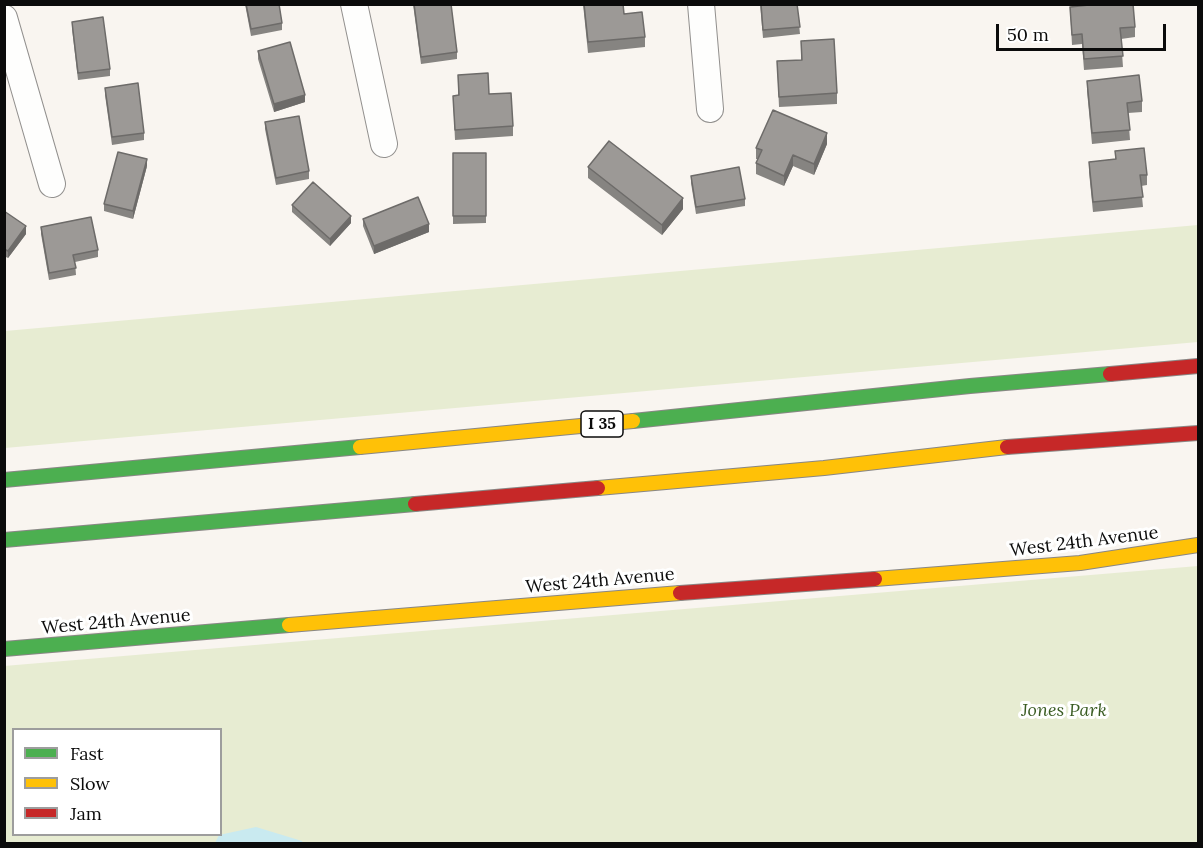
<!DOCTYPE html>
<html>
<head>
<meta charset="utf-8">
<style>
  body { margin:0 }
  #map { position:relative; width:1203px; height:848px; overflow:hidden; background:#f9f5f0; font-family:Lora,serif }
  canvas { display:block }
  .frame { position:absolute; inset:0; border:6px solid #0b0b0b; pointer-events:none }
  .legend { position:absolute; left:12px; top:728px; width:210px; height:108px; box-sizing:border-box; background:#fff; border:2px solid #9d9d9d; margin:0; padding:8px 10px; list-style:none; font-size:18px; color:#0b0b0b }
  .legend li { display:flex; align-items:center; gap:12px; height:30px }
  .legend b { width:30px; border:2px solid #9d9d9d }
  .scale { position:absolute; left:996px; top:24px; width:170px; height:27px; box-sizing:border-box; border:3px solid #0b0b0b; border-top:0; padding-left:8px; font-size:18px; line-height:21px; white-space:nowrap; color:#0b0b0b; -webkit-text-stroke:4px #fff; paint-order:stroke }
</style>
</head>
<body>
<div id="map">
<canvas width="1203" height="848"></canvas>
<div class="frame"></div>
<ul class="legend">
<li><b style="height:8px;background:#4caf50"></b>Fast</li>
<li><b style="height:8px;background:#ffc107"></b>Slow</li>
<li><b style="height:8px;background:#c62828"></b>Jam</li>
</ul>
<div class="scale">50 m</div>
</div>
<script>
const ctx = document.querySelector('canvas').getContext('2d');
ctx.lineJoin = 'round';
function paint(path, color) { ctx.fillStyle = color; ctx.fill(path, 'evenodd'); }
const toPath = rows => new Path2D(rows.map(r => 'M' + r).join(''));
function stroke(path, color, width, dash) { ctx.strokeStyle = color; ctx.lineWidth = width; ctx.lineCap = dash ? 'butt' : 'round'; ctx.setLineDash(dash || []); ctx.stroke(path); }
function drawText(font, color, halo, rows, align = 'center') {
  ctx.font = font + ' Lora,serif'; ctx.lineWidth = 6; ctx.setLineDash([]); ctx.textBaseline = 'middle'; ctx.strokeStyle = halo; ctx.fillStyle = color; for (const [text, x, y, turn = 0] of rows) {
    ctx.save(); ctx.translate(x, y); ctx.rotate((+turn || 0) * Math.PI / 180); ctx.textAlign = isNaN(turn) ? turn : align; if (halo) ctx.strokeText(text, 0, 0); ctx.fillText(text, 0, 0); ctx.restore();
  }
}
const green = toPath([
  [1198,225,1198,342,5,448,5,331],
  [1198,566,1198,843,5,843,4,666],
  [14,730,220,730,220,834,14,834]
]);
const water = toPath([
  [256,827,302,841,303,843,215,843,219,835]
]);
const street = toPath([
  [354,4,384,144],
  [701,4,710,109],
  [4,18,52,184]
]);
const fast = toPath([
  [633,421,970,386,1110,374],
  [4,480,360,447],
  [4,540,415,504],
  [4,649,289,625]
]);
const slow = toPath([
  [360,447,633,421],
  [598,488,824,468,1007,447],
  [875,579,1080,563,1198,545],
  [289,625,680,593]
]);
const jam = toPath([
  [1110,374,1198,366],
  [1007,447,1198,433],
  [415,504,598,488],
  [680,593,875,579]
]);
const wall = toPath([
  [245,4,279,4,282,23,282,30,251,36],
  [413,4,451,4,457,52,457,59,421,64],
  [583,4,623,4,624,14,645,37,645,47,588,53],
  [760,4,797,4,800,34,763,38],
  [1070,7,1135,27,1135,37,1121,39,1123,67,1084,70,1082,44,1072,45],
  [72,22,110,69,110,76,78,80,72,29],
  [801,41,837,93,837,104,779,107,777,61,801,60],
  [258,51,305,102,274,112,258,59],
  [458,75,489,94,513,126,513,136,455,140,453,96,458,95],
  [1087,81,1142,101,1142,112,1128,113,1130,140,1092,144,1087,91],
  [105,88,144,133,144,140,112,145,105,95],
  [265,122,309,171,309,179,276,185,265,129],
  [827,144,814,175,793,166,784,186,756,174,756,163,758,159,756,159,756,148],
  [1115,151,1147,175,1147,185,1141,186,1143,207,1093,212,1089,172,1089,162,1115,159],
  [453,153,486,153,486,223,453,224],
  [147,166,133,219,104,211,104,204],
  [588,167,683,209,662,235,588,178],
  [691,176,745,199,745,206,696,214,691,183],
  [292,205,351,223,330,246,292,212],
  [4,211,26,234,8,258,4,256],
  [363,219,429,232,374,254,363,226],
  [41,227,98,250,98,257,75,262,76,275,49,280,41,234]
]);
const shadedWall = toPath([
  [305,95,305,102,274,112,274,104],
  [827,133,827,144,814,175,814,164],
  [793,155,793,166,784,186,784,176],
  [147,159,147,166,133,219,133,211],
  [683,198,683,209,662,235,662,225],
  [351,216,351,223,330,246,330,239],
  [429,224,429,232,374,254,374,246],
  [26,226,26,234,8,258,8,251]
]);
const building = toPath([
  [246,4,279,4,282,23,251,29,246,4],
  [414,4,451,4,457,52,421,57,414,4],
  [584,4,623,4,624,14,642,12,645,37,588,42,584,4],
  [761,4,797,4,800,27,763,30,761,4],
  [1099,4,1133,4,1135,27,1120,28,1123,56,1084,59,1082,34,1072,35,1070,7,1099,4],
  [103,17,110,69,78,73,72,22,103,17],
  [834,39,837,93,779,97,777,61,802,60,801,41,834,39],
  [290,42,305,95,274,104,258,51,290,42],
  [488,73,489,94,511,93,513,126,455,130,453,96,459,95,458,75,488,73],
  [1139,75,1142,101,1127,103,1130,130,1092,133,1087,81,1139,75],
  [138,83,144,133,112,137,105,88,138,83],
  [773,110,827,133,814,164,793,155,784,176,756,163,762,150,756,148,773,110],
  [299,116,309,171,276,178,265,122,299,116],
  [609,141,683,198,662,225,588,167,609,141],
  [1144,148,1147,175,1140,175,1143,197,1093,202,1089,162,1116,159,1115,151,1144,148],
  [118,152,147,159,133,211,104,204,118,152],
  [453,153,486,153,486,216,453,216,453,153],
  [739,167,745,199,696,207,691,176,739,167],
  [313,182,351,216,330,239,292,205,313,182],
  [418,197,429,224,374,246,363,219,418,197],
  [4,211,26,226,8,251,4,249,4,211],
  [91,217,98,250,73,255,76,268,49,273,41,227,91,217]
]);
const shields = [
  [602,424,42]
];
const shieldNames = [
  ["I 35",602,424]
];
const streetNames = [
  ["West 24th Avenue",1084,542,-7],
  ["West 24th Avenue",600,581,-5],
  ["West 24th Avenue",116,622,-5]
];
const parkNames = [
  ["Jones Park",1064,711]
];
paint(green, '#e7ecd2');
paint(water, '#c9eaf0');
stroke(street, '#92908e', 28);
stroke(fast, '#898785', 16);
stroke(slow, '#898785', 16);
stroke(jam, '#898785', 16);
stroke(street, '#fefefd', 26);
stroke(fast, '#4caf50', 14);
stroke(slow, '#ffc107', 14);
stroke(jam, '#c62828', 14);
paint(wall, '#868481');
paint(shadedWall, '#6d6b69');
paint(building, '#9c9996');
stroke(building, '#6d6b69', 1.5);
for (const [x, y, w] of shields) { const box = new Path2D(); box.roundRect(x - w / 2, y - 13, w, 26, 4.5); ctx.fillStyle = '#fff'; ctx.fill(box); stroke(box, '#0b0b0b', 1.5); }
drawText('bold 16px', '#0b0b0b', null, shieldNames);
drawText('18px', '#0b0b0b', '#fff', streetNames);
drawText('italic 18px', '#3a5c23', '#fff', parkNames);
</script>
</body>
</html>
